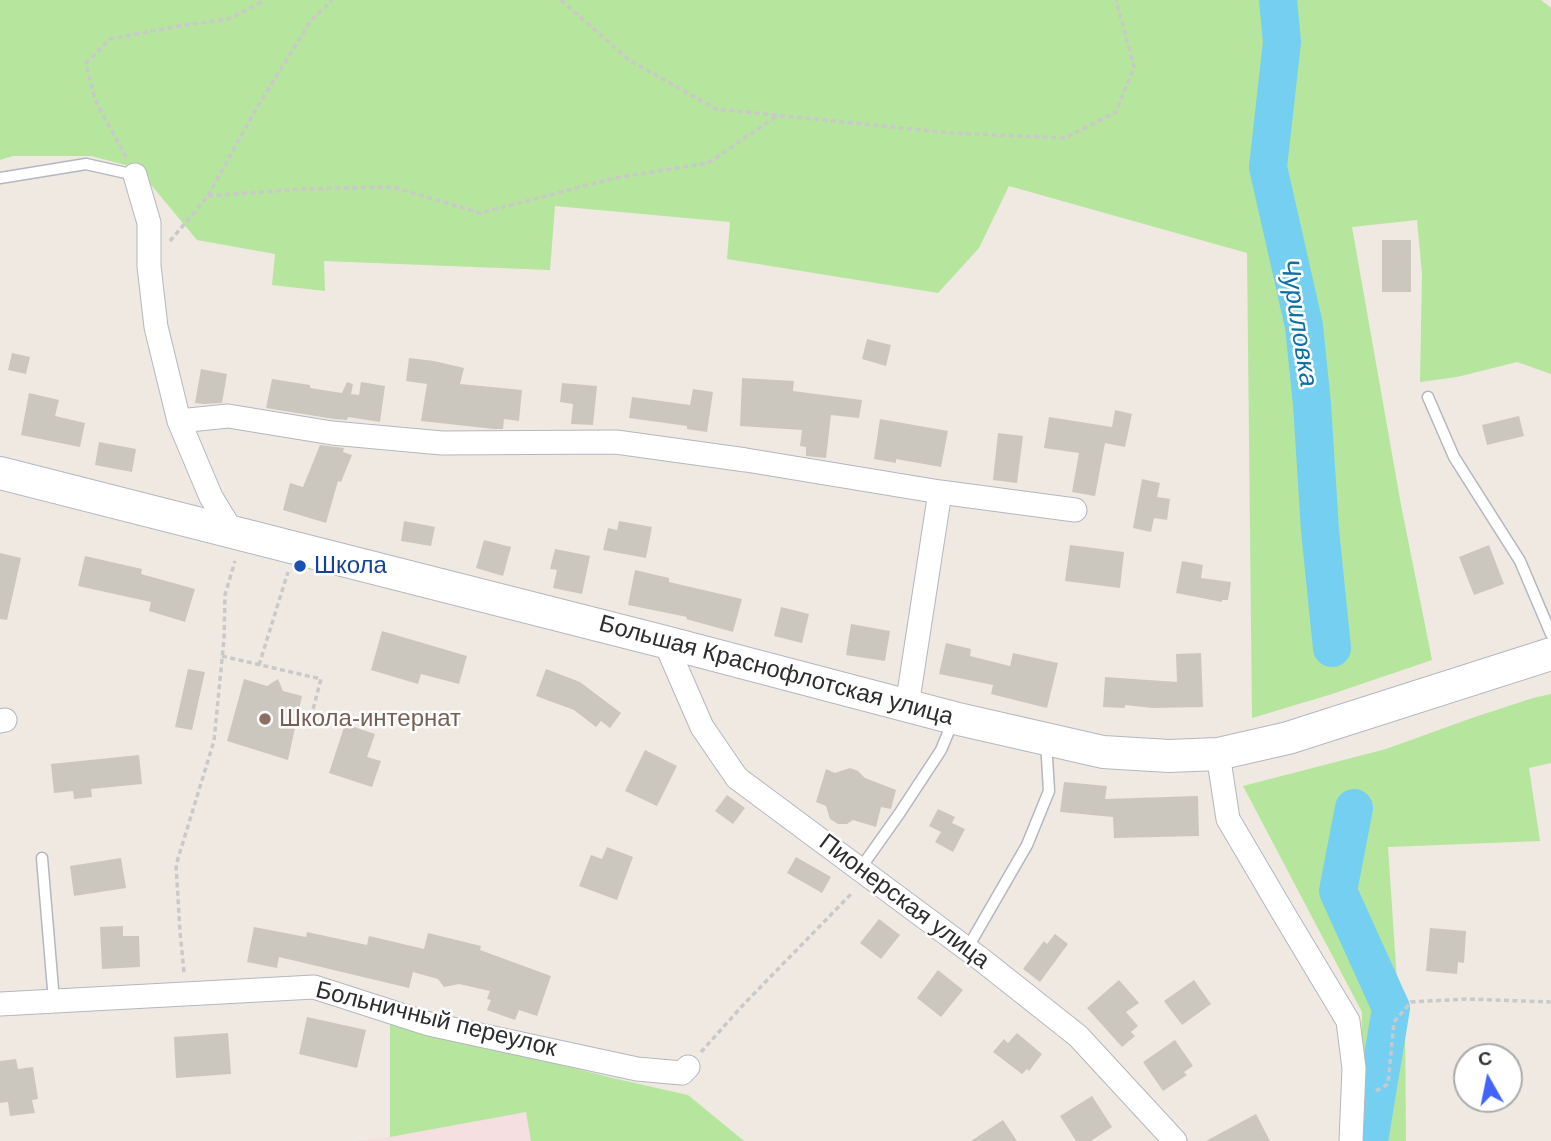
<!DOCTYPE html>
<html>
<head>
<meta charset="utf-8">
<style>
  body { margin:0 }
  #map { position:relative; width:1551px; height:1141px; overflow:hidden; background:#efe9e1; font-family:Arial,sans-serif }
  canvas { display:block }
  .north { position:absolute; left:1453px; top:1043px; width:70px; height:70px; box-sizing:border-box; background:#fff; border:2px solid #ababab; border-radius:50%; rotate:351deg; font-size:19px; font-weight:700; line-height:28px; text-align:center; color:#2e2e2e }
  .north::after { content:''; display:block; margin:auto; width:24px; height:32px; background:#4264fb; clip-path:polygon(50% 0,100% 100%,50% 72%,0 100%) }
</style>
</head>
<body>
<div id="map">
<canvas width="1551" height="1141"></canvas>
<div class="north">С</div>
</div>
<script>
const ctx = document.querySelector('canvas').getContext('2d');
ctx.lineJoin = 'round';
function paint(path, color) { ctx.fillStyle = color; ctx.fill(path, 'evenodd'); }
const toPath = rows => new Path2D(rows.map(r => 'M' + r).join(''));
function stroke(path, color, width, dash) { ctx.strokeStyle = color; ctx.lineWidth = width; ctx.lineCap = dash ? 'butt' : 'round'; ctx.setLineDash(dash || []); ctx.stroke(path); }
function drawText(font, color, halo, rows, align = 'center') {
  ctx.font = font + ' Arial,sans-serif'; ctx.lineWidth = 5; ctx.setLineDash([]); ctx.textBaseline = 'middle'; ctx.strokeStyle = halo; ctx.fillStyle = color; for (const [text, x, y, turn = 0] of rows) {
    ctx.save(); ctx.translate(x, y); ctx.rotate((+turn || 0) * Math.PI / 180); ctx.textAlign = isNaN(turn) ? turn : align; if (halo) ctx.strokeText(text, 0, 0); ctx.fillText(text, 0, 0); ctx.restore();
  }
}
const medical = toPath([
  [527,1111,531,1141,355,1141,390,1137]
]);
const green = toPath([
  [0,0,1541,0,1551,8,1551,374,1517,362,1457,377,1420,382,1422,274,1417,220,1352,227,1401,505,1432,660,1332,694,1252,718,1247,253,1009,186,979,248,938,293,727,259,730,222,555,206,550,270,324,261,325,291,272,285,275,254,197,240,137,168,91,156,13,156,0,160],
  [1551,694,1551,763,1529,768,1540,841,1388,847,1398,997,1405,1021,1406,1141,1359,1141,1362,1012,1243,786,1386,749,1472,718,1533,698],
  [390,1022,617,1079,688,1095,744,1141,531,1141,526,1112,390,1137]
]);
const river = toPath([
  [1278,0,1282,42,1268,167,1304,326,1312,404,1320,530,1332,648],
  [1354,808,1338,891,1391,1008,1369,1141]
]);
const building = toPath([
  [1382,240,1411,240,1411,292,1382,292],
  [867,339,891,345,886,366,862,359],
  [12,353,30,357,26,374,8,370],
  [409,358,434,361,464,368,460,384,522,390,519,421,504,419,503,429,494,429,421,421,427,384,406,381],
  [201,369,227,374,222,403,204,404,195,403],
  [742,378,794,381,793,391,862,400,859,418,831,415,826,458,806,456,806,447,800,446,802,430,740,426],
  [272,379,310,385,310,388,342,393,347,382,353,384,351,394,359,395,361,382,385,386,380,422,348,417,347,420,334,419,266,408],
  [562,383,597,386,593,425,571,424,573,404,560,402],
  [693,389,713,392,707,432,687,429,687,426,629,418,632,397,690,405],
  [29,393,59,400,55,416,85,423,80,447,21,435],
  [1115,410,1132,414,1125,447,1105,443,1095,496,1072,492,1079,453,1044,448,1049,417,1112,427],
  [1519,416,1524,436,1487,445,1482,425],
  [880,419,948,431,941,467,896,459,896,463,874,459],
  [998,433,1023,436,1017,483,993,480],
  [99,442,136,449,132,472,95,465],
  [320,445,344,448,343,452,352,455,341,482,338,481,326,523,283,510,290,483,303,487],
  [1142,479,1160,483,1157,497,1170,499,1167,520,1154,518,1151,532,1133,528],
  [404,521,435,527,431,546,401,541],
  [619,521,652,527,646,558,603,550,608,528,617,530],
  [484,540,511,547,503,576,476,568],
  [1070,545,1124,552,1120,588,1065,581],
  [1489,545,1504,584,1474,595,1459,557],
  [555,549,590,556,582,594,553,588,557,570,550,569],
  [0,553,21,558,7,620,0,619],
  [85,556,142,569,141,574,195,589,185,622,149,611,151,602,78,586],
  [1182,561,1203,565,1201,578,1231,582,1228,600,1222,600,1222,602,1176,593],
  [635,570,669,578,669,582,742,599,733,632,686,619,687,617,628,605],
  [781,607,809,614,802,643,774,636],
  [851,624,890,631,885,661,846,655],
  [382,631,467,656,459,684,421,674,418,684,371,670],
  [946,643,971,649,970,656,1010,666,1013,653,1058,663,1047,708,991,694,993,685,939,674],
  [1201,653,1203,707,1153,708,1125,705,1125,708,1103,707,1105,677,1177,682,1176,654],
  [188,669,205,672,192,730,175,727],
  [546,669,580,682,621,713,610,728,601,721,596,727,574,710,536,696],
  [244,679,267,686,278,679,283,691,302,696,288,760,227,741],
  [345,724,375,734,367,757,381,761,372,787,329,773],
  [645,750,677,766,657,806,625,791],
  [139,755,142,784,91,789,92,797,74,799,73,791,54,793,51,764],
  [850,768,858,771,865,778,896,790,891,809,881,807,876,827,853,820,847,824,838,824,830,819,826,806,816,802,826,769,835,773],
  [1064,782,1107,786,1105,799,1198,796,1199,836,1114,838,1113,817,1060,812],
  [727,795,745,808,733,824,715,811],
  [938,809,955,817,952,823,965,829,953,852,935,842,941,832,929,826],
  [607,847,633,857,617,900,579,886,591,855,602,859],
  [796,857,831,877,822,893,787,873],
  [121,858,126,888,74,896,70,866],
  [879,919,900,935,881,959,860,943],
  [123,926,123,936,139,936,140,967,102,969,100,927],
  [254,927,306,937,307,932,367,945,369,936,424,949,428,933,481,946,480,950,551,976,537,1016,519,1010,515,1020,487,1010,491,1000,487,999,490,991,459,984,444,987,438,979,413,972,409,988,279,957,277,968,247,962],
  [1430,928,1466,931,1464,963,1458,962,1457,974,1426,971],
  [1055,934,1068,944,1040,982,1023,969,1044,941,1047,944],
  [938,970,963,990,941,1017,917,998],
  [1119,980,1139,1003,1126,1012,1138,1026,1131,1032,1135,1036,1122,1047,1087,1008],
  [1194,980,1211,1004,1182,1025,1164,1001],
  [307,1017,366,1030,357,1068,299,1054],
  [228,1033,231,1074,176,1078,174,1037],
  [1017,1033,1042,1054,1029,1071,1027,1069,1022,1074,993,1052,1004,1039,1008,1043],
  [1175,1040,1193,1066,1184,1072,1187,1075,1163,1091,1143,1062],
  [16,1059,18,1069,33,1067,38,1099,32,1100,35,1113,10,1116,8,1102,0,1103,0,1061],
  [1092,1096,1112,1127,1091,1141,1076,1141,1060,1116],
  [1256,1114,1270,1141,1206,1141],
  [1003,1120,1017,1141,971,1141]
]);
const path = toPath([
  [561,0,629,60,716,109,952,133,1065,138,1116,112,1134,67,1116,0],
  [126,157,95,100,86,63,110,39,179,26,229,19,265,0],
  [208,196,301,189,393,187,480,213,615,178,708,163,777,116],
  [170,241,208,196,256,109,310,22,332,0],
  [222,656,321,679,311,717],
  [259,665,288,572],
  [184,972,180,932,176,865,214,741,224,639,225,595,235,561],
  [701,1052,744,1004,853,892],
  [1376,1091,1388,1084,1394,1022,1411,1002,1466,999,1551,1002]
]);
const service = toPath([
  [0,178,86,164,135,175],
  [1428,397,1454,457,1520,561,1551,634],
  [42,858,54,1001],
  [860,869,899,814,941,750,953,721],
  [967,949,1027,845,1049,791,1046,741]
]);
const minor = toPath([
  [135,175,149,223,149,266,156,327,179,421,211,497,228,525,230,532],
  [179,421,228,416,332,433,442,443,616,442,746,460,940,492,1075,510],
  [665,642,702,727,737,778,982,960,1078,1036,1175,1141],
  [907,706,940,492],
  [0,721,5,720],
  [1218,754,1228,819,1285,916,1348,1021,1354,1068,1351,1141],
  [0,1004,314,987,429,1024,637,1069,682,1073,688,1067]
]);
const secondary = toPath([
  [0,473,665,642,954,718,1103,752,1169,756,1218,754,1288,738,1551,654]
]);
const markers = [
  [300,566,7,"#1a4fb4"],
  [265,719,7,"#8d6e63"]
];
const transitNames = [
  ["Школа",314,566]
];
const streetNames = [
  ["Большая Краснофлотская улица",776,671,15],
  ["Пионерская улица",904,902,37],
  ["Больничный переулок",436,1020,14]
];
const educationNames = [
  ["Школа-интернат",279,719]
];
const waterNames = [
  ["Чуриловка",1298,323,81]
];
paint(medical, '#f5dfe0');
paint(green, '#b6e59e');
stroke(river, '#75cff0', 38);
paint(building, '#cbc7bf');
stroke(service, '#b4b7c1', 13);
stroke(minor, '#b4b7c1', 25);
stroke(secondary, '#b4b7c1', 34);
stroke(path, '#c9c9c9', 3.5, [5, 3.5]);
stroke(service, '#fff', 10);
stroke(minor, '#fff', 23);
stroke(secondary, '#fff', 32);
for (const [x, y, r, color] of markers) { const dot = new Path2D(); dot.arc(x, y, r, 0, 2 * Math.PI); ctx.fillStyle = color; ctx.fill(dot); stroke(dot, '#fff', 2.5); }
drawText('24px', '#164399', '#fff', transitNames, 'left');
drawText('24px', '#2e2e2e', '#fff', streetNames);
drawText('24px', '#785e54', '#fff', educationNames, 'left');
drawText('italic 26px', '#0d6fa3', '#fff', waterNames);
</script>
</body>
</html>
